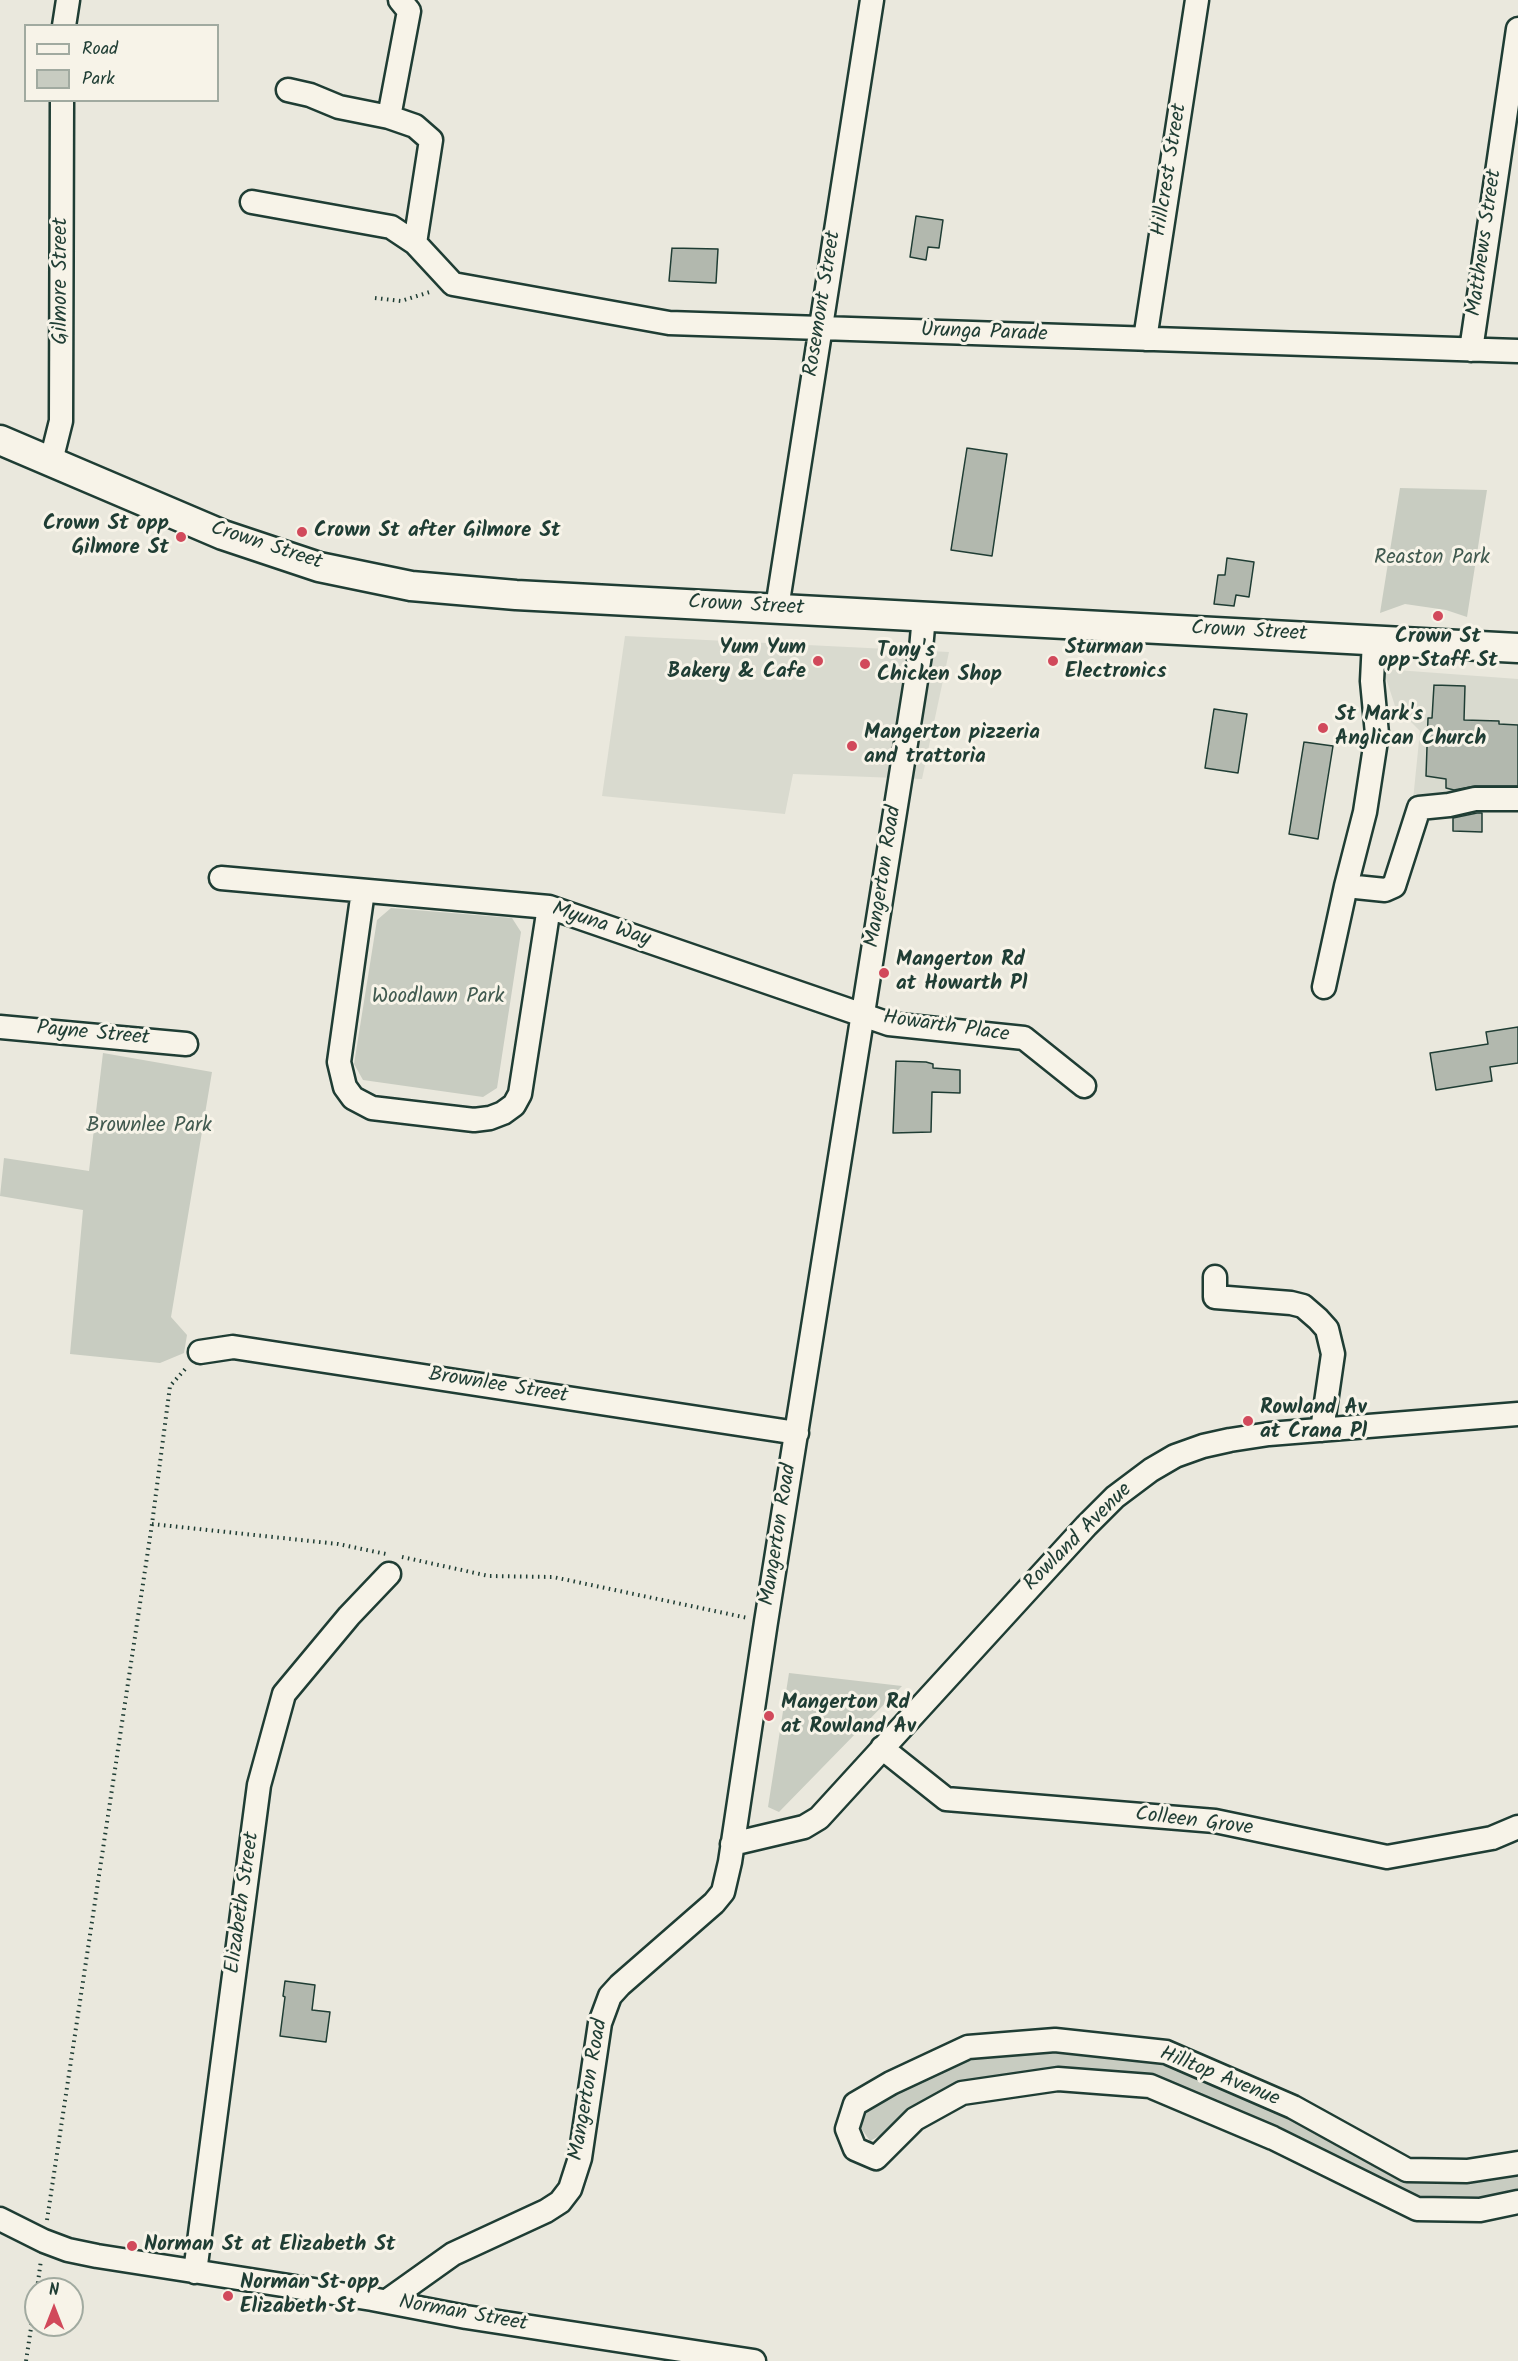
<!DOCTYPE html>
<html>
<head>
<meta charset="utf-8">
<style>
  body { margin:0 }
  #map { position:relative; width:1518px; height:2361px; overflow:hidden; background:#eae8dd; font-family:Kalam,sans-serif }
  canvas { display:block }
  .legend { position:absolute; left:24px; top:24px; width:195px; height:78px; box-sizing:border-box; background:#f7f3e8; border:2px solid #a1aaa0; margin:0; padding:8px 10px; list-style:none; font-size:18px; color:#1f3d34 }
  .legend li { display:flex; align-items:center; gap:12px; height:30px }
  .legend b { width:30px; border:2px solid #a1aaa0 }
  .north { position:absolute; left:24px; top:2277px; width:60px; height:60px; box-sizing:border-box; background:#f7f3e8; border:2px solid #a1aaa0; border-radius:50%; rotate:0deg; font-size:16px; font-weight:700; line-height:24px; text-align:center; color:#1f3d34 }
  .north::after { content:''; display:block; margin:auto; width:21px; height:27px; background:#d1495b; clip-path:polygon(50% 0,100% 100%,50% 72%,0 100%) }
</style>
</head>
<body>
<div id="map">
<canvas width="1518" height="2361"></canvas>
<ul class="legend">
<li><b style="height:8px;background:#f7f3e8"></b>Road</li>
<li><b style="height:16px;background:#c8ccc1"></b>Park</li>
</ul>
<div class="north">N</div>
</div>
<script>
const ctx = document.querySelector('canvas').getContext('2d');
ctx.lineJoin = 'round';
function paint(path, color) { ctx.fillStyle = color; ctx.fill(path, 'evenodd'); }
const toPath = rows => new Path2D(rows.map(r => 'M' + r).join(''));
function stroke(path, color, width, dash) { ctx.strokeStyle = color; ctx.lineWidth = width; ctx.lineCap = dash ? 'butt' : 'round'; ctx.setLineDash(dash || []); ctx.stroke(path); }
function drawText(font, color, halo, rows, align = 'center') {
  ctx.font = font + ' Kalam,sans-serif'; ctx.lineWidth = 6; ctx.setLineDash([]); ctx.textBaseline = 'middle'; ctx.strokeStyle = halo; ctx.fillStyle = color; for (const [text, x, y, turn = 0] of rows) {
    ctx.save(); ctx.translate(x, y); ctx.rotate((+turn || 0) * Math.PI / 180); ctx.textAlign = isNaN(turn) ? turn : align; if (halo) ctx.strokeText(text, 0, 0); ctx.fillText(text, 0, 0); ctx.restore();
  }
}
const built = toPath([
  [625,636,949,652,922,779,793,774,785,814,602,796],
  [1383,669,1518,679,1518,805,1413,800,1420,731,1395,706]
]);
const green = toPath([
  [1400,488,1487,490,1467,617,1446,610,1405,604,1380,613],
  [391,908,512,918,521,932,497,1088,483,1097,363,1080,354,1064,377,920],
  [103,1053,212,1072,171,1317,187,1335,184,1353,160,1363,70,1354,83,1210,0,1196,4,1158,89,1171],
  [789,1673,902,1686,779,1812,768,1807],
  [1016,2048,1099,2052,1170,2061,1255,2099,1404,2178,1518,2173,1518,2194,1478,2203,1426,2200,1375,2181,1178,2087,1135,2073,1062,2070,993,2078,946,2088,905,2114,890,2130,870,2141,861,2128,866,2111,901,2088,961,2062]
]);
const building = toPath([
  [916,216,943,220,939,248,928,247,926,260,910,257,916,216],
  [672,248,718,249,716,283,669,281,672,248],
  [967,448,1007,454,992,556,951,550,967,448],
  [1227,558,1254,562,1249,597,1236,595,1234,606,1214,604,1218,575,1225,575,1227,558],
  [1434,685,1465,686,1464,720,1499,721,1499,724,1518,725,1518,786,1475,786,1454,790,1446,788,1446,779,1426,776,1428,718,1432,718,1434,685],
  [1214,709,1247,714,1238,773,1205,768,1214,709],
  [1304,742,1333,746,1318,839,1289,834,1304,742],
  [1477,813,1482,813,1482,832,1453,831,1453,818,1477,813],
  [1518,1027,1518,1063,1490,1067,1492,1081,1436,1090,1430,1053,1488,1044,1486,1032,1518,1027],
  [896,1061,926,1062,933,1064,933,1068,960,1070,960,1093,932,1092,931,1132,893,1133,896,1061],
  [285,1981,315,1985,312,2010,330,2012,326,2042,280,2036,285,1997,283,1996,285,1981]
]);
const path = toPath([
  [375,298,401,301,433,291],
  [152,1524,338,1544,386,1554],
  [402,1557,489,1576,553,1577,748,1618],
  [47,2220,152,1524,170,1386,187,1367],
  [37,2289,41,2260],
  [26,2361,36,2295]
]);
const minor = toPath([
  [400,0,409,11,389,117,415,126,431,140,415,243,453,284,669,323,1518,351],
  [64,26,68,0],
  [288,90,310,95,339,107,389,117],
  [252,202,391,227,415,243],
  [1145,339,1197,0],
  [1471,350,1518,29],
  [51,461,61,421,62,100],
  [777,608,872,0],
  [221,878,549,907,889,1024,1024,1038,1084,1086],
  [1346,886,1385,890,1394,886,1419,808,1449,805,1475,799,1518,799],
  [363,891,339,1062,345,1087,353,1098,372,1108,474,1120,490,1118,503,1113,514,1105,520,1094,549,907],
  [1324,987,1346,886,1365,812,1377,734,1372,681,1374,640],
  [0,1027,186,1044],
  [1215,1277,1215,1297,1291,1303,1303,1306,1318,1319,1327,1329,1333,1354,1322,1430],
  [200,1352,233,1347,797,1433],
  [882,1748,946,1799,1215,1821,1387,1857,1492,1838,1518,1827],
  [732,1844,804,1827,819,1818,1086,1526,1115,1497,1151,1470,1175,1456,1203,1446,1230,1440,1269,1434,1518,1414],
  [1518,2163,1467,2171,1407,2170,1293,2107,1166,2052,1055,2040,968,2047,891,2083,855,2104,847,2129,855,2149,876,2158,915,2119,962,2093,1058,2079,1150,2086,1273,2138,1417,2209,1480,2210,1518,2202],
  [0,2219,44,2241,68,2250,97,2256,372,2299,466,2317,754,2361],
  [195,2272,259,1785,284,1694,349,1616,389,1574],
  [387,2301,453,2254,546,2211,560,2202,570,2189,580,2158,600,2023,610,1996,620,1985,714,1903,723,1892,730,1862,766,1622,921,649,924,616]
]);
const major = toPath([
  [0,440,223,535,319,567,411,586,516,595,1518,648]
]);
const markers = [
  [302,532,6,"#d1495b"],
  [181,537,6,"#d1495b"],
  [1438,616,6,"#d1495b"],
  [818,661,6,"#d1495b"],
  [1053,661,6,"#d1495b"],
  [865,664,6,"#d1495b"],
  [1323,728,6,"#d1495b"],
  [852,746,6,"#d1495b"],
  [884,973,6,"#d1495b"],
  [1248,1421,6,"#d1495b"],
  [769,1716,6,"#d1495b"],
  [132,2246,6,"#d1495b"],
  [228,2296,6,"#d1495b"]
];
const streetNames = [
  ["Hillcrest Street",1171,170,-81],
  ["Matthews Street",1486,243,-82],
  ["Gilmore Street",62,281,-90],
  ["Rosemont Street",824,304,-81],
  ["Urunga Parade",984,334,2],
  ["Crown Street",266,547,18],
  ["Crown Street",746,607,3],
  ["Crown Street",1249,633,3],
  ["Mangerton Road",885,877,-81],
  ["Myuna Way",601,926,18],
  ["Howarth Place",946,1028,8],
  ["Payne Street",93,1035,5],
  ["Brownlee Street",498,1387,9],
  ["Mangerton Road",780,1535,-81],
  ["Rowland Avenue",1079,1538,-45],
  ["Colleen Grove",1194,1823,7],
  ["Elizabeth Street",244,1903,-82],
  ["Hilltop Avenue",1219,2078,22],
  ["Mangerton Road",590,2090,-80],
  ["Norman Street",463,2315,10]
];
const poiNames = [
  ["Crown St opp",169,525,"right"],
  ["Gilmore St",169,549,"right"],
  ["Crown St after Gilmore St",314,532],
  ["Crown St",1438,638,"center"],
  ["opp Staff St",1438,662,"center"],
  ["Yum Yum",806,649,"right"],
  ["Bakery & Cafe",806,673,"right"],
  ["Sturman",1065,649],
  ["Electronics",1065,673],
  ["Tony's",877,652],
  ["Chicken Shop",877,676],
  ["St Mark's",1335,716],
  ["Anglican Church",1335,740],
  ["Mangerton pizzeria",864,734],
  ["and trattoria",864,758],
  ["Mangerton Rd",896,961],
  ["at Howarth Pl",896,985],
  ["Rowland Av",1260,1409],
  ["at Crana Pl",1260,1433],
  ["Mangerton Rd",781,1704],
  ["at Rowland Av",781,1728],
  ["Norman St at Elizabeth St",144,2246],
  ["Norman St opp",240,2284],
  ["Elizabeth St",240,2308]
];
const parkNames = [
  ["Reaston Park",1432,559],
  ["Woodlawn Park",438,998],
  ["Brownlee Park",149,1127]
];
paint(built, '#d9dacf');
paint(green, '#c8ccc1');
paint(building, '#b2b8ae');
stroke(building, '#1f3d34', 1.5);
stroke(minor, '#1f3d34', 27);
stroke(major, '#1f3d34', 33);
stroke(path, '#1f3d34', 4, [1.5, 4.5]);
stroke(minor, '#f7f3e8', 22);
stroke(major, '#f7f3e8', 28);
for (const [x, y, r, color] of markers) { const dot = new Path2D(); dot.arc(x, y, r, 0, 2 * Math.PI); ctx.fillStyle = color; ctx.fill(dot); stroke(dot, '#f7f3e8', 2); }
drawText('21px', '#1f3d34', '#f7f3e8', streetNames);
drawText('bold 21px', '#1f3d34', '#f7f3e8', poiNames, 'left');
drawText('21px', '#415a50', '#f7f3e8', parkNames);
</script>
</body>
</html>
